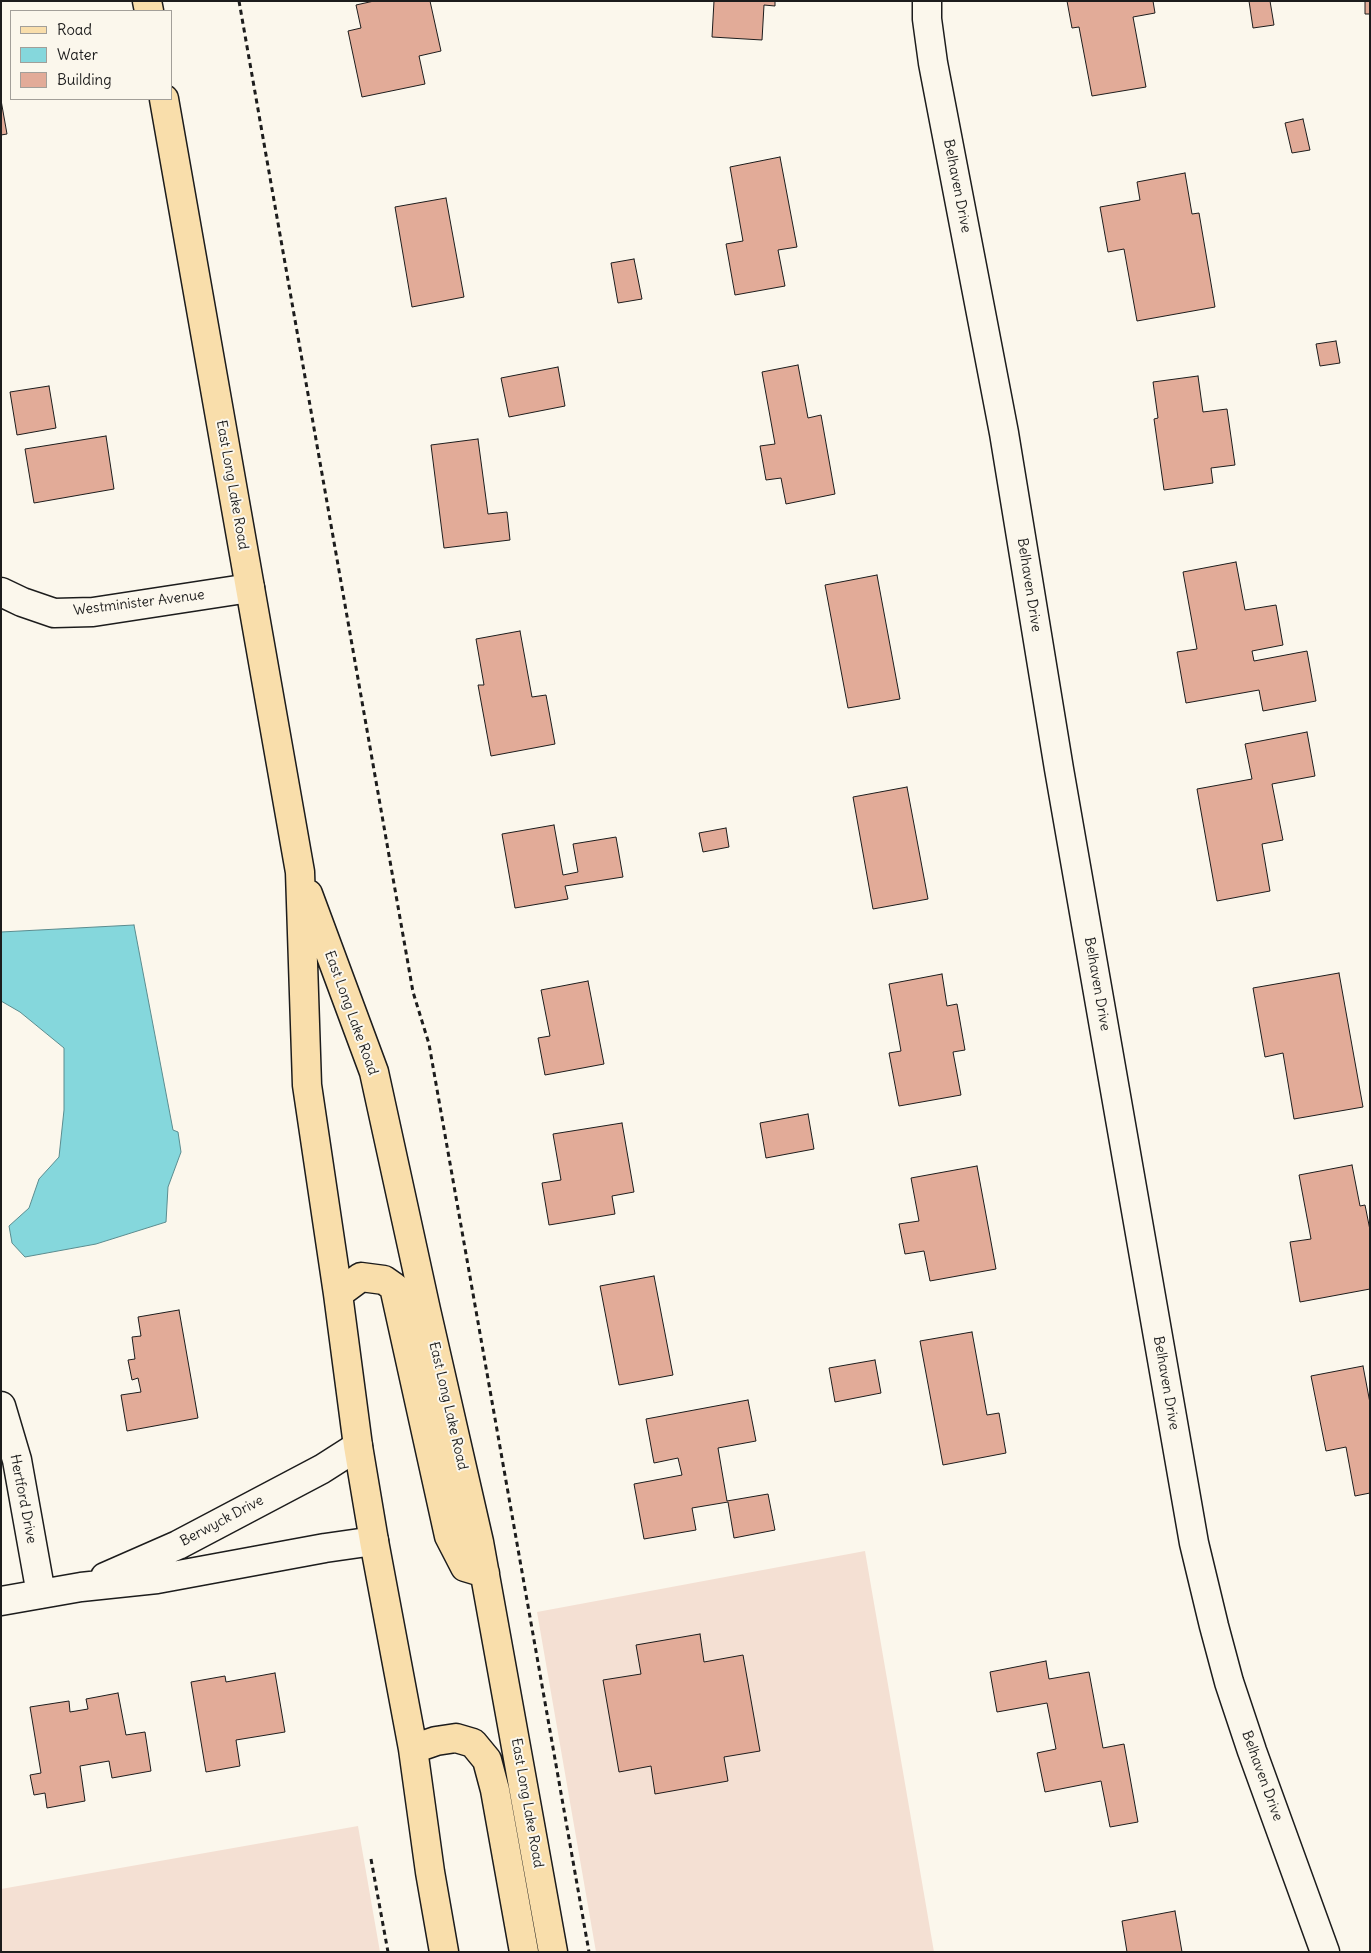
<!DOCTYPE html>
<html>
<head>
<meta charset="utf-8">
<style>
  body { margin:0 }
  #map { position:relative; width:1371px; height:1953px; overflow:hidden; background:#fbf7ec; font-family:Delius,sans-serif }
  canvas { display:block }
  .frame { position:absolute; inset:0; border:2px solid #1c1c1c; pointer-events:none }
  .legend { position:absolute; left:10px; top:10px; width:162px; height:90px; box-sizing:border-box; background:#fbf7ec; border:1px solid #a29f99; margin:0; padding:6px 9px; list-style:none; font-size:15px; color:#1c1c1c }
  .legend li { display:flex; align-items:center; gap:10px; height:25px }
  .legend b { width:25px; border:1px solid #a29f99 }
</style>
</head>
<body>
<div id="map">
<canvas width="1371" height="1953"></canvas>
<div class="frame"></div>
<ul class="legend">
<li><b style="height:6px;background:#f9deab"></b>Road</li>
<li><b style="height:14px;background:#85d7dc"></b>Water</li>
<li><b style="height:14px;background:#e2ab98"></b>Building</li>
</ul>
</div>
<script>
const ctx = document.querySelector('canvas').getContext('2d');
ctx.lineJoin = 'round';
function paint(path, color) { ctx.fillStyle = color; ctx.fill(path, 'evenodd'); }
const toPath = rows => new Path2D(rows.map(r => 'M' + r).join(''));
function stroke(path, color, width, dash) { ctx.strokeStyle = color; ctx.lineWidth = width; ctx.lineCap = dash ? 'butt' : 'round'; ctx.setLineDash(dash || []); ctx.stroke(path); }
function drawText(font, color, halo, rows, align = 'center') {
  ctx.font = font + ' Delius,sans-serif'; ctx.lineWidth = 4; ctx.setLineDash([]); ctx.textBaseline = 'middle'; ctx.strokeStyle = halo; ctx.fillStyle = color; for (const [text, x, y, turn = 0] of rows) {
    ctx.save(); ctx.translate(x, y); ctx.rotate((+turn || 0) * Math.PI / 180); ctx.textAlign = isNaN(turn) ? turn : align; if (halo) ctx.strokeText(text, 0, 0); ctx.fillText(text, 0, 0); ctx.restore();
  }
}
const built = toPath([
  [865,1551,934,1952,596,1952,537,1612],
  [358,1826,380,1952,1,1952,1,1889]
]);
const water = toPath([
  [134,925,173,1130,178,1132,181,1152,168,1187,166,1222,96,1244,25,1257,12,1243,9,1226,29,1208,39,1179,59,1157,64,1110,64,1048,20,1012,1,1001,1,932,134,925]
]);
const building = toPath([
  [374,1,430,1,441,51,419,56,425,84,362,97,348,31,361,28,356,5,374,1],
  [714,1,775,1,775,6,764,5,762,40,712,37,714,1],
  [1067,1,1153,1,1155,13,1133,17,1146,87,1092,96,1079,27,1072,28,1067,1],
  [1249,1,1270,1,1274,25,1253,28,1249,1],
  [1365,1,1370,1,1370,14,1365,14,1365,1],
  [1,100,7,134,1,135,1,100],
  [1303,119,1310,150,1292,153,1285,123,1303,119],
  [780,157,797,247,778,250,785,286,735,295,726,244,743,241,730,167,780,157],
  [1185,173,1192,214,1199,213,1215,307,1137,321,1124,249,1108,252,1100,207,1140,200,1137,182,1185,173],
  [446,198,464,297,412,307,395,207,446,198],
  [634,259,642,299,618,303,611,263,634,259],
  [1336,341,1340,363,1320,366,1316,344,1336,341],
  [798,365,808,418,821,415,835,494,786,504,781,478,766,480,760,446,775,444,762,372,798,365],
  [558,367,565,406,509,417,501,378,558,367],
  [1198,376,1203,412,1227,409,1235,465,1211,468,1213,483,1164,490,1154,419,1158,418,1153,382,1198,376],
  [49,386,56,428,17,435,10,392,49,386],
  [106,436,114,489,34,503,25,449,106,436],
  [478,439,488,514,507,512,510,540,444,548,431,445,478,439],
  [1236,562,1245,610,1276,605,1283,645,1252,651,1254,661,1307,651,1316,701,1263,711,1259,690,1186,703,1177,652,1197,649,1183,572,1236,562],
  [877,575,900,699,848,708,825,585,877,575],
  [520,631,532,697,546,695,555,744,491,756,478,685,484,685,476,639,520,631],
  [1307,732,1315,776,1272,784,1283,840,1262,844,1270,891,1217,901,1197,789,1252,779,1245,744,1307,732],
  [907,787,928,899,873,909,853,797,907,787],
  [554,825,563,875,578,872,573,844,616,837,623,877,565,886,568,899,515,908,502,834,554,825],
  [726,828,729,847,703,852,699,833,726,828],
  [1339,973,1363,1107,1294,1119,1283,1053,1265,1057,1253,988,1339,973],
  [942,974,947,1006,957,1004,965,1050,953,1052,961,1095,899,1106,889,1053,901,1051,889,984,942,974],
  [588,981,604,1064,545,1075,538,1038,550,1036,541,990,588,981],
  [808,1114,814,1149,766,1158,760,1123,808,1114],
  [622,1123,634,1192,612,1196,615,1214,549,1225,542,1183,561,1180,553,1134,622,1123],
  [1352,1165,1360,1206,1365,1205,1370,1230,1370,1289,1300,1302,1290,1242,1311,1239,1299,1175,1352,1165],
  [977,1166,996,1269,930,1281,924,1251,905,1254,899,1224,919,1221,911,1178,977,1166],
  [654,1276,673,1375,619,1385,600,1286,654,1276],
  [179,1310,198,1418,127,1431,121,1395,141,1392,138,1378,132,1380,128,1360,135,1359,132,1337,141,1336,138,1317,179,1310],
  [972,1332,987,1415,999,1413,1006,1453,943,1465,920,1341,972,1332],
  [875,1360,881,1393,835,1402,829,1368,875,1360],
  [1363,1366,1370,1403,1370,1493,1355,1496,1346,1447,1326,1451,1311,1376,1363,1366],
  [748,1400,756,1441,718,1448,727,1501,768,1494,775,1530,734,1538,728,1502,692,1508,696,1530,644,1539,634,1484,682,1475,678,1458,654,1463,646,1419,748,1400],
  [700,1634,704,1662,743,1655,760,1751,724,1757,728,1781,655,1794,651,1766,619,1772,603,1680,641,1674,636,1645,700,1634],
  [1046,1661,1049,1679,1089,1672,1103,1748,1124,1744,1138,1822,1110,1827,1101,1781,1045,1792,1037,1753,1056,1749,1047,1703,997,1712,990,1672,1046,1661],
  [275,1673,285,1732,236,1740,240,1766,206,1772,191,1682,225,1676,226,1682,275,1673],
  [118,1693,126,1735,145,1732,151,1771,112,1778,109,1761,80,1766,85,1801,47,1808,45,1793,34,1795,30,1775,41,1773,30,1707,69,1701,70,1712,88,1709,86,1699,118,1693],
  [1175,1911,1182,1952,1127,1952,1122,1921,1175,1911]
]);
const path = toPath([
  [239,1,413,992,429,1044,589,1952],
  [371,1859,388,1952]
]);
const minor = toPath([
  [927,1,927,19,933,63,1004,433,1059,769,1194,1543,1214,1626,1229,1682,1252,1751,1325,1952],
  [1,592,22,602,54,613,93,612,250,588],
  [1,1406,17,1460,41,1594],
  [105,1577,178,1545,322,1469,358,1446],
  [1,1601,81,1587,157,1579,325,1548,374,1541]
]);
const major = toPath([
  [147,1,149,11],
  [164,99,300,872,307,1085,338,1294,358,1446,374,1541,413,1749,430,1872,444,1952],
  [308,894,374,1072,426,1310,479,1542,553,1952],
  [338,1294,361,1277,384,1280,394,1287,449,1536,465,1567,485,1573],
  [413,1749,436,1741,456,1738,473,1743,487,1760,495,1790,524,1952]
]);
const streetNames = [
  ["Belhaven Drive",957,186,79],
  ["East Long Lake Road",232,485,80],
  ["Belhaven Drive",1029,585,81],
  ["Westminister Avenue",139,603,-7],
  ["Belhaven Drive",1097,984,80],
  ["East Long Lake Road",351,1013,70],
  ["Belhaven Drive",1166,1383,80],
  ["East Long Lake Road",448,1406,77],
  ["Hertford Drive",23,1499,79],
  ["Berwyck Drive",222,1521,-28],
  ["Belhaven Drive",1262,1776,70],
  ["East Long Lake Road",527,1803,80]
];
paint(built, '#f4e0d3');
paint(water, '#85d7dc');
stroke(water, '#5b8c8f', 1);
paint(building, '#e2ab98');
stroke(building, '#1c1c1c', 1);
stroke(minor, '#1c1c1c', 31);
stroke(major, '#1c1c1c', 31);
stroke(path, '#1c1c1c', 3, [5, 4]);
stroke(minor, '#fbf7ec', 28);
stroke(major, '#f9deab', 28);
drawText('14px', '#1c1c1c', '#fbf7ec', streetNames);
</script>
</body>
</html>
